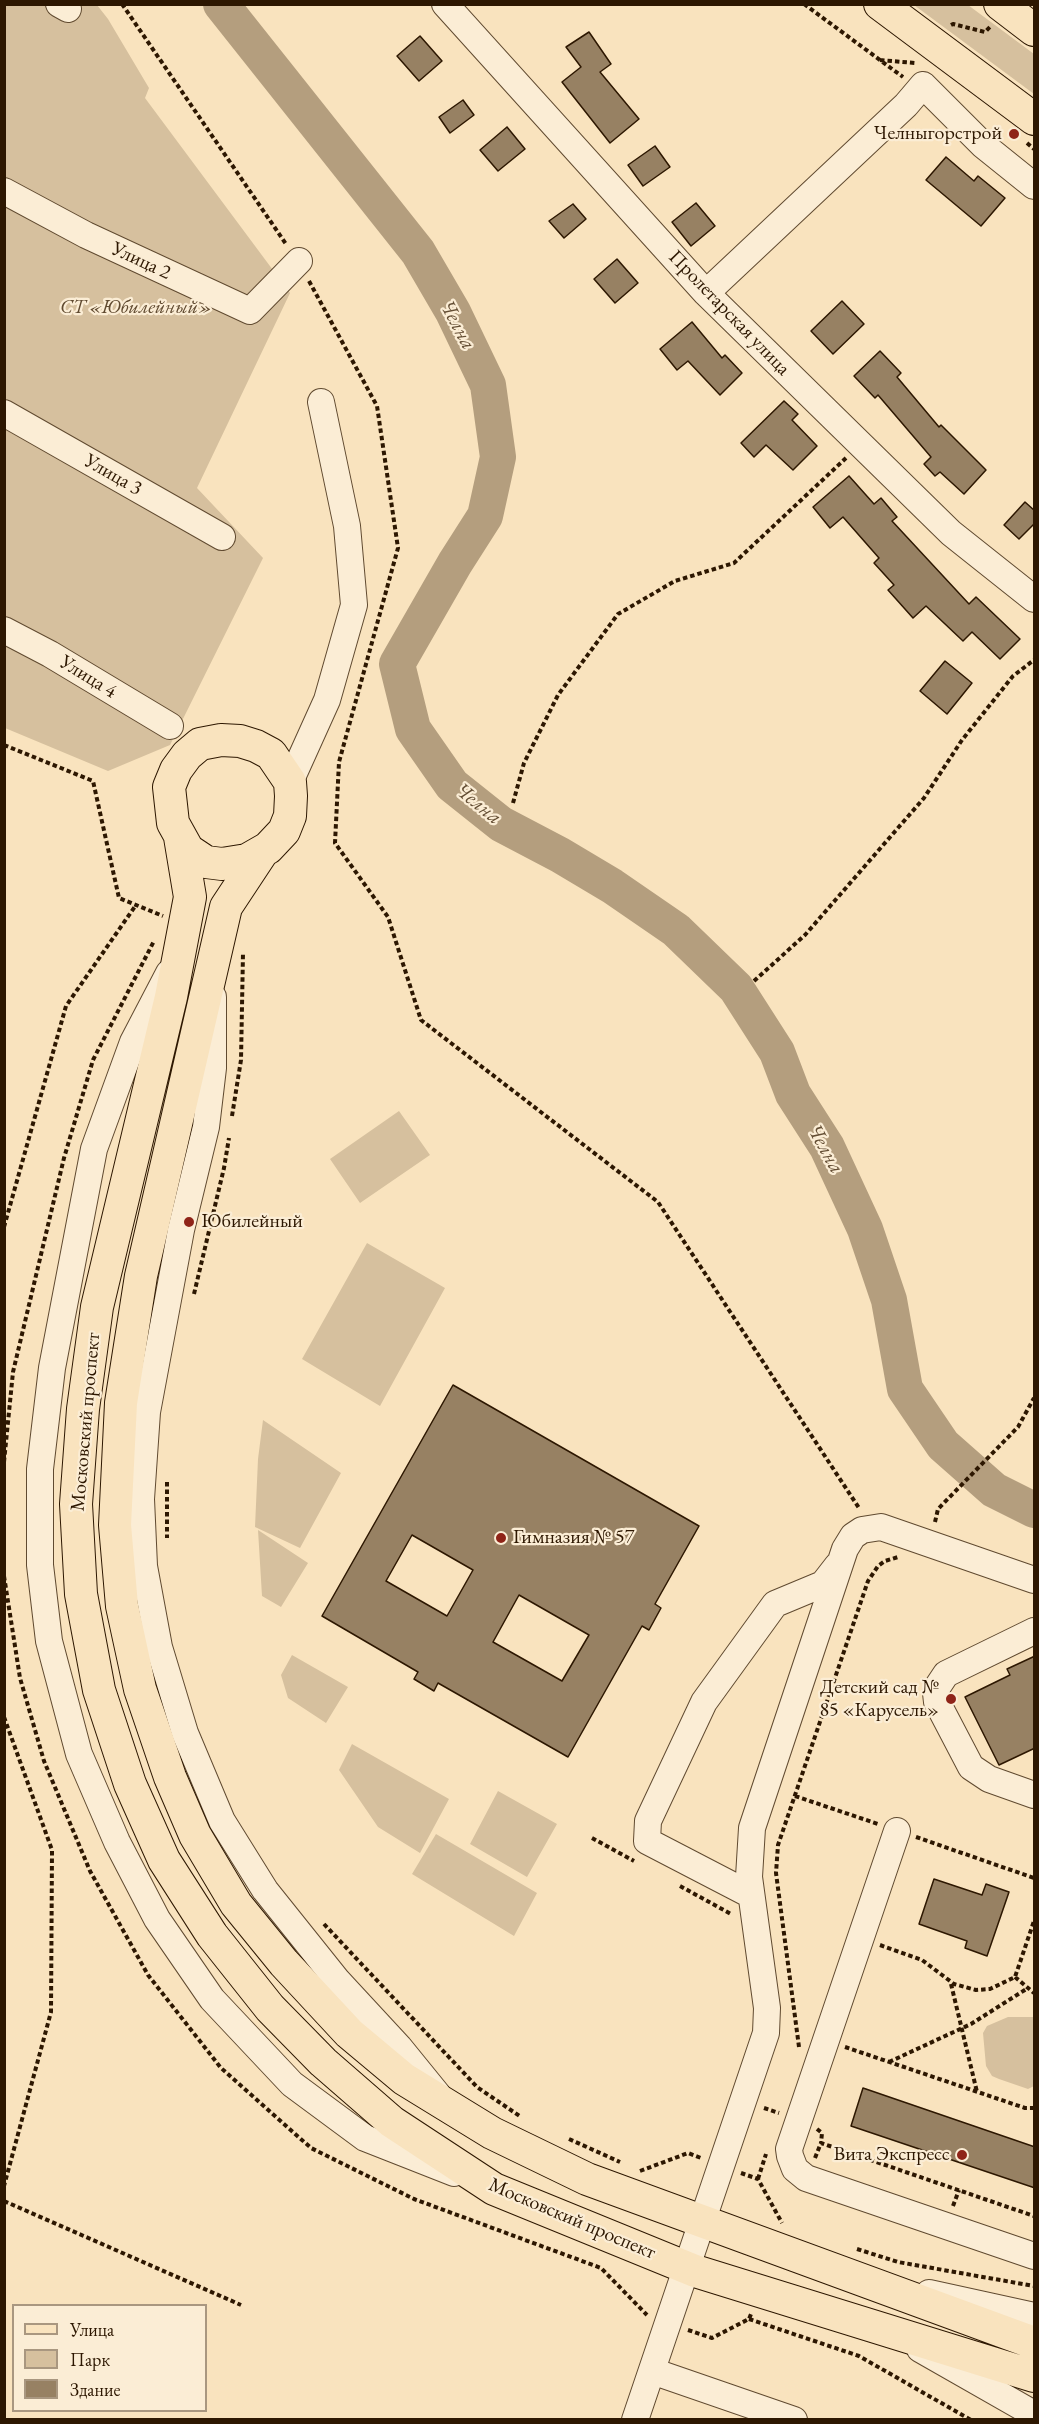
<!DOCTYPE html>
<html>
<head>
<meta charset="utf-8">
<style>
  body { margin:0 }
  #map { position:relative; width:1039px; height:2424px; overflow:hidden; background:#f9e3be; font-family:"EB Garamond",serif }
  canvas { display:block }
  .frame { position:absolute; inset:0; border:6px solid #2d1701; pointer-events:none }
  .legend { position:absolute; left:12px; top:2304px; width:195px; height:108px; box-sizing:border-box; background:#fbedd5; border:2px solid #a99780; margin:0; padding:8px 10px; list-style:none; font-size:18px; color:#2d1701 }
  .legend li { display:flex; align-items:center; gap:12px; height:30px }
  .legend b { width:30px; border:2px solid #a99780 }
</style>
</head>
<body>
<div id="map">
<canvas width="1039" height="2424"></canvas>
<div class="frame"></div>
<ul class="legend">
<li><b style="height:8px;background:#f9e3be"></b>Улица</li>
<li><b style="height:16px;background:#d6c09e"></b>Парк</li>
<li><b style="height:16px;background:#978163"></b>Здание</li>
</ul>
</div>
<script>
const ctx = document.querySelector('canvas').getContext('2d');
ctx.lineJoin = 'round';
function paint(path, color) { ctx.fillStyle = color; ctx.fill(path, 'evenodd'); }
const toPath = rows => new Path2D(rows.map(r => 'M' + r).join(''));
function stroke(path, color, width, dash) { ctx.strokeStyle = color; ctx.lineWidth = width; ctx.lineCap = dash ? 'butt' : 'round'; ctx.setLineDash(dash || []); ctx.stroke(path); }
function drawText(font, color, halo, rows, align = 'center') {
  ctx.font = font + ' "EB Garamond",serif'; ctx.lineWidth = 4.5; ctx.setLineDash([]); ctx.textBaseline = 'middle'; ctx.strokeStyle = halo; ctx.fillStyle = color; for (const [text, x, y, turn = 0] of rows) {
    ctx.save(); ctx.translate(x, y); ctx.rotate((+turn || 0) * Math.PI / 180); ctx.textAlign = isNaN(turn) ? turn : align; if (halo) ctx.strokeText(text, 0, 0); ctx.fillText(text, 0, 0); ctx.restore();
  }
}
const green = toPath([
  [4,5,97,5,108,19,149,88,145,98,290,293,197,488,263,558,170,745,108,771,5,728],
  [914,5,968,5,1034,54,1034,94],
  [399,1111,430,1155,360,1203,330,1159],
  [367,1243,445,1288,380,1406,302,1359],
  [263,1420,341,1473,300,1548,255,1527,258,1459],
  [258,1530,308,1563,281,1607,262,1596],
  [292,1655,348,1687,326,1723,288,1698,281,1675],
  [352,1744,449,1799,420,1853,378,1827,339,1770],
  [498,1791,557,1824,527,1877,470,1844],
  [436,1834,537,1893,514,1936,412,1874],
  [1008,2017,1034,2017,1034,2086,1028,2089,999,2079,992,2076,986,2066,983,2033,987,2026]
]);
const river = toPath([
  [221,4,418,252,453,312,488,385,498,457,485,516,455,563,397,664,413,729,452,785,501,824,560,855,612,886,676,930,736,988,777,1052,793,1094,827,1147,865,1229,889,1300,905,1389,943,1445,994,1490,1034,1510]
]);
const building = toPath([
  [589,32,611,64,600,72,639,119,610,143,562,82,581,67,566,47,589,32],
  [420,36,442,61,419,81,397,56,420,36],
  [463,100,474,115,450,133,439,117,463,100],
  [507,127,525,149,498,171,480,150,507,127],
  [655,146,670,167,643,186,628,165,655,146],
  [946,157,974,181,978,176,1005,198,981,226,926,180,946,157],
  [696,203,715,226,691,246,672,222,696,203],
  [573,204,586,219,564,238,549,221,573,204],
  [617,259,638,283,615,303,594,279,617,259],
  [842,301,864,324,833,354,811,331,842,301],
  [692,322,722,358,725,355,742,373,720,395,688,361,677,370,660,349,692,322],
  [880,351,901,373,897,377,939,427,941,425,986,470,964,494,940,472,935,476,924,464,931,457,878,395,875,398,854,376,880,351],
  [784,401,798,414,792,420,817,446,793,470,766,445,754,457,741,443,784,401],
  [849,476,874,504,881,498,897,517,892,521,969,604,976,597,1020,639,1000,659,972,632,963,641,926,606,913,618,888,590,894,585,874,563,879,558,843,517,830,528,813,507,849,476],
  [1025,502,1035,511,1035,523,1019,539,1004,525,1025,502],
  [945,661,972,683,947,714,920,691,945,661],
  [453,1385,699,1526,655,1604,661,1608,649,1630,642,1626,568,1757,438,1683,434,1691,414,1679,418,1672,322,1616,453,1385],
  [412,1535,473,1570,447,1616,386,1581,412,1535],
  [519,1595,589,1635,562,1681,493,1642,519,1595],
  [1035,1656,1035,1748,999,1765,965,1697,1010,1675,1007,1669,1035,1656],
  [934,1879,982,1895,986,1884,1009,1892,987,1956,965,1948,967,1941,919,1924,934,1879],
  [863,2088,1035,2147,1035,2188,851,2126,863,2088]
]);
const path = toPath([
  [122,4,286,244],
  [804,4,903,77],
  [951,25,953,24,985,32,991,26],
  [880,60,915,63],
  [1027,143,1034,149],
  [309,281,377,406,398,548,339,762,335,843,388,917,421,1020,658,1202,859,1508],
  [4,745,93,781,119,898,163,916],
  [513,803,524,763,558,695,618,614,675,581,734,563,846,458],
  [754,981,805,935,924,798,962,740,1013,676,1034,660],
  [232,1116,241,1060,243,953],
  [4,1227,66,1006,136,905],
  [194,1294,224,1168,229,1138],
  [4,1462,13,1372,64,1158,93,1060,154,941],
  [167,1482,167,1538],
  [935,1522,938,1509,1018,1427,1034,1398],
  [4,1576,20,1678,44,1761,90,1871,148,1975,221,2068,311,2148,414,2199,601,2268,647,2315],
  [4,1717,52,1850,51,2012,4,2186],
  [795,1796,878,1824],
  [916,1837,1034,1878],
  [592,1838,634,1861],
  [680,1886,731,1914],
  [324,1924,477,2087,521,2117],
  [880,1945,922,1960,954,1984,976,1990,990,1989,1015,1977,1034,1921],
  [1015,1977,1034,1993],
  [951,1984,977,2092],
  [799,2047,776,1873,778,1845,868,1581,878,1566,885,1561,898,1557],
  [845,2047,1025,2108,1034,2108],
  [889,2062,971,2024,1028,1988],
  [764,2108,779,2113],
  [817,2129,822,2133,821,2143],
  [569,2139,620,2162],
  [815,2158,821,2143,1034,2216],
  [640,2171,688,2153,701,2158],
  [741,2173,758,2179,782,2223],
  [758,2179,766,2154],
  [4,2201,241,2305],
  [953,2206,959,2190],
  [857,2249,898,2262,1034,2286],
  [749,2319,859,2356,971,2420],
  [688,2330,712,2338,749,2319,751,2314]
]);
const minor = toPath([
  [59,4,68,9],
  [445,4,706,293,951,533,1034,599],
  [4,191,86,235,250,311,299,261],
  [706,293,906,105,923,85,983,145,1034,186],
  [4,413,222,537],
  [4,630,50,654,170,726],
  [290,782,327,700,354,605,347,526,321,402],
  [169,973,133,1042,94,1149,52,1368,40,1469,40,1565,49,1641,79,1754,117,1842,157,1919,212,1999,292,2084,365,2138,454,2173],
  [213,997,213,1068,206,1127,181,1230,147,1412,141,1499,144,1566,159,1647,185,1733,222,1821,265,1890,337,1980,399,2047,438,2095],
  [1034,1631,946,1674,938,1686,936,1693,937,1702,971,1767,989,1779,1034,1795],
  [897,1831,789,2149,790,2156,795,2169,806,2178,1034,2256],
  [751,1895,647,1841,648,1821,704,1702,775,1604,823,1584,837,1566],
  [929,2293,1034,2316],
  [920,2349,1034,2414],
  [652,2371,794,2420],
  [635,2420,766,2033,767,2008,749,1877,752,1828,845,1549,853,1536,862,1530,881,1527,1034,1580]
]);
const major = toPath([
  [880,4,1034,119],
  [1000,4,1034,30],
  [221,740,240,741,256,746,271,754,290,782,291,796,290,816,284,831,268,848,247,860,222,864,206,862,188,850,173,823,169,787,176,770,187,755,200,744,221,740],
  [180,837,190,897,171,997,97,1307,83,1409,76,1504,81,1594,99,1690,130,1784,164,1860,212,1935,270,2008,323,2062,392,2122,494,2189,695,2271,1034,2376],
  [263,851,226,907,141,1276,121,1403,115,1525,122,1606,140,1689,170,1777,195,1835,236,1904,284,1963,349,2033,404,2079,492,2133,587,2179,1034,2343]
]);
const markers = [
  [1014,134,6,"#8f2418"],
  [189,1222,6,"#8f2418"],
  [501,1538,6,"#8f2418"],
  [951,1699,6,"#8f2418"],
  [962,2155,6,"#8f2418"]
];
const poiNames = [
  ["Челныгорстрой",1002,134],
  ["Юбилейный",201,1222,"left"],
  ["Гимназия № 57",513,1538,"left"],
  ["Детский сад №",939,1688],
  ["85 «Карусель»",939,1711],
  ["Вита Экспресс",950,2155]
];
const streetNames = [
  ["Улица 2",141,261,25],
  ["Пролетарская улица",729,313,46],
  ["Улица 3",113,475,30],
  ["Улица 4",88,677,32],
  ["Московский проспект",86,1422,-85],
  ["Московский проспект",572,2219,23]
];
const parkNames = [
  ["СТ «Юбилейный»",136,308]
];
const waterNames = [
  ["Челна",457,325,62],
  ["Челна",478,804,39],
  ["Челна",825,1149,61]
];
paint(green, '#d6c09e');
stroke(river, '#b49e7e', 36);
paint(building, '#978163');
stroke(building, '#2d1701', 1.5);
stroke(minor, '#604a30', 28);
stroke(major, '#2d1701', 34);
stroke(path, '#2d1701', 4, [4.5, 3]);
stroke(minor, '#fbedd5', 26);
stroke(major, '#f9e3be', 32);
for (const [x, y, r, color] of markers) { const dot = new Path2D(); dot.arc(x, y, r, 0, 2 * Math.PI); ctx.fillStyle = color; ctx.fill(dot); stroke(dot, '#fbedd5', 2); }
drawText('20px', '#2d1701', '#fbedd5', poiNames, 'right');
drawText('20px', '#2d1701', '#fbedd5', streetNames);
drawText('italic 20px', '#604a30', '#fbedd5', parkNames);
drawText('italic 21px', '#634d33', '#fbedd5', waterNames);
</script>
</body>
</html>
